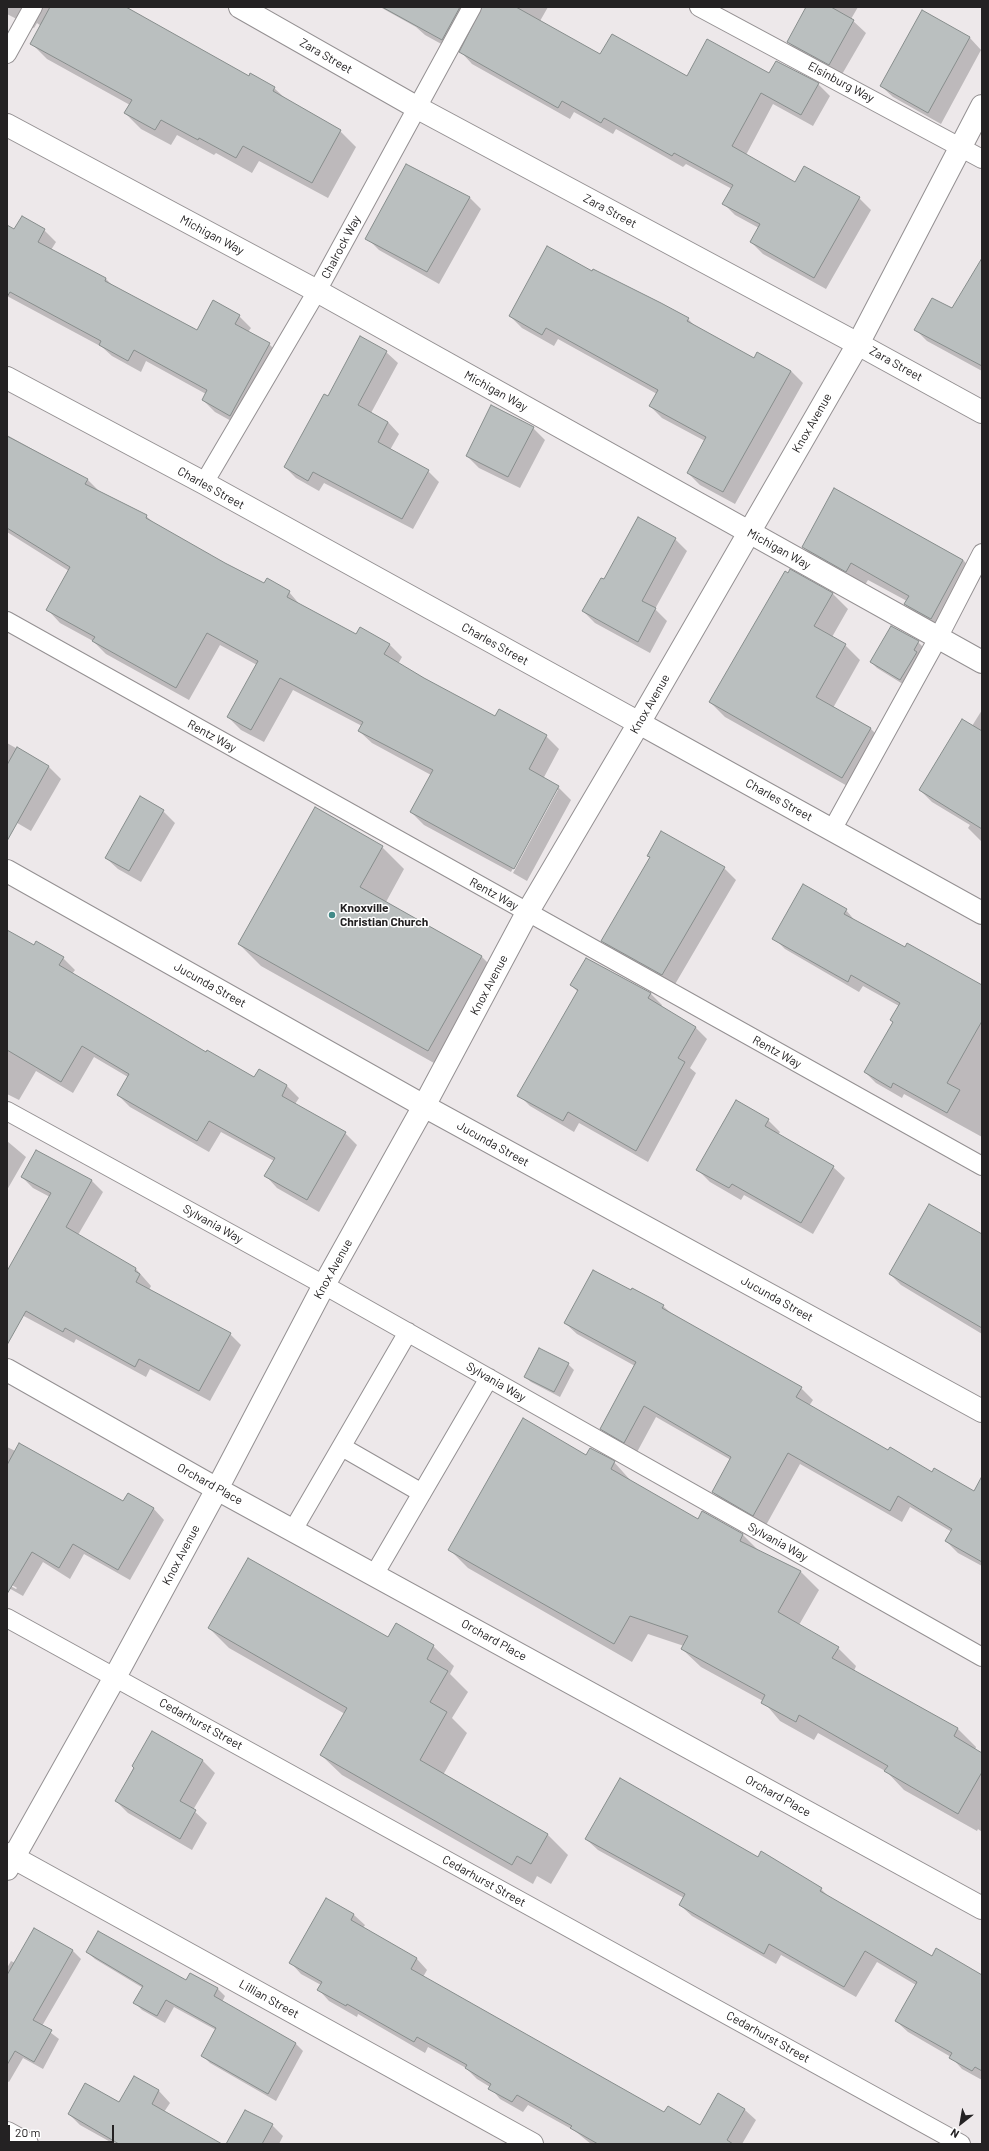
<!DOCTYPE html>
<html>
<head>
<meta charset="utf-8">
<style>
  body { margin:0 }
  #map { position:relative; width:989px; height:2151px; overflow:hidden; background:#ede8ea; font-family:Barlow,sans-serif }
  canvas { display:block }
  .frame { position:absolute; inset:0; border:8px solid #242223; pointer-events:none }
  .north { position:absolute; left:941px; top:2103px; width:40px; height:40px; -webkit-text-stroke:3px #fff; paint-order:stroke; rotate:211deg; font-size:11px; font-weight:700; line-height:16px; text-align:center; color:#242223 }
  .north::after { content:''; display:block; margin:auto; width:14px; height:18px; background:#242223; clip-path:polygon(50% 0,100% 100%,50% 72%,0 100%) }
  .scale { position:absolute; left:8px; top:2125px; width:106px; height:18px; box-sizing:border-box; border:2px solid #242223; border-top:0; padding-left:5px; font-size:12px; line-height:14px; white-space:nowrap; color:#242223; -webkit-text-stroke:3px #fff; paint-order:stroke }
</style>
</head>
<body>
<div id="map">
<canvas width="989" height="2151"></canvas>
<div class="frame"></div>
<div class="north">N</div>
<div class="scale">20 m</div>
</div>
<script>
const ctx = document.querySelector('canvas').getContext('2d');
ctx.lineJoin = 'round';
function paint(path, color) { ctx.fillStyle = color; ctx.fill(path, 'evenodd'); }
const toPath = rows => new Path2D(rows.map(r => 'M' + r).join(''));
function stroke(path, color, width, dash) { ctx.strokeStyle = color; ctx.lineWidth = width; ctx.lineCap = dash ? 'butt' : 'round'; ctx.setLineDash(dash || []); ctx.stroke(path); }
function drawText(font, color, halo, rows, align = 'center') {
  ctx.font = font + ' Barlow,sans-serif'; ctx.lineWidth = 3; ctx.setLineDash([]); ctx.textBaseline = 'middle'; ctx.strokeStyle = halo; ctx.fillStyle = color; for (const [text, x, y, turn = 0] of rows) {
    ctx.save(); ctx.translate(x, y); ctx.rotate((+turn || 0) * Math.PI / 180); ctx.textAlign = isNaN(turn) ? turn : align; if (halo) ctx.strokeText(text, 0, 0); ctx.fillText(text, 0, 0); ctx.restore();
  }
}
const shadow = toPath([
  [7,7,108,7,249,78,274,88,288,101,340,131,356,147,328,198,259,161,252,173,216,153,214,155,177,135,171,145,141,129,125,113,130,105,47,59,31,43,41,26,37,23,34,28,7,14],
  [380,7,548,7,540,21,601,56,687,78,770,75,818,84,830,96,813,126,773,104,746,155,795,183,859,198,871,210,826,289,763,254,751,242,759,228,735,215,724,204,732,189,686,164,683,167,616,129,613,134,574,112,570,119,472,64,461,52,483,8,475,13,454,51,425,35,416,27],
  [807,7,858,7,851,19,866,33,841,76,800,54,788,42],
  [923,12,970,38,981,50,941,124,893,97,881,86],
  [469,197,481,209,439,284,379,250,367,238],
  [44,230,56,242,51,250,106,279,115,288,197,332,239,316,251,328,248,332,269,344,281,356,242,427,215,412,203,400,206,394,146,361,141,372,112,356,102,347,7,296,7,232],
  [982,260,982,371,927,341,916,330,952,309],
  [592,272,688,319,696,327,754,359,791,371,803,383,735,504,700,485,688,473,705,441,662,418,650,406,657,394,558,339,554,346,522,328,510,316],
  [386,352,398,363,371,413,388,422,399,434,390,450,428,471,439,482,413,529,324,483,319,491,296,478,285,467,328,397],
  [533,428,545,440,520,488,479,468,467,456],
  [7,435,88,480,101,493,146,516,154,523,225,564,264,584,289,592,301,606,357,636,389,644,402,657,398,664,496,718,546,736,559,749,543,779,558,787,571,800,527,881,513,873,558,790,556,790,511,872,424,825,411,812,431,775,372,743,359,731,362,726,293,690,264,742,241,730,228,717,257,665,220,645,189,700,106,654,93,641,60,623,48,610,69,571,7,532],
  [835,489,963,560,980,578,948,636,922,621,905,604,907,601,868,580,863,588,820,564,803,547],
  [675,539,687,551,655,609,667,621,650,653,595,623,583,611,604,581],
  [790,570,833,594,848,609,832,637,845,645,860,660,833,708,871,729,886,744,858,792,725,717,710,702],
  [918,642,924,648,906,686,877,668,871,662],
  [982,710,982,842,968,828,970,825,932,802,920,790,972,726],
  [7,743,49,767,61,779,31,831,7,817],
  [163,811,175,823,141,882,118,869,106,858],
  [382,847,404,869,386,902,481,956,503,978,450,1072,261,966,239,944],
  [649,856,724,868,736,880,674,986,614,953,602,941,651,858],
  [846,910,856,922,905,949,982,985,982,1137,904,1094,902,1098,876,1083,865,1072,893,1022,899,1006,863,986,859,992,785,949,774,938],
  [7,931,35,946,63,958,75,970,72,974,206,1054,255,1078,259,1070,287,1086,299,1098,295,1104,345,1133,357,1145,319,1212,277,1188,266,1176,274,1161,221,1132,209,1152,130,1107,118,1095,128,1077,94,1057,73,1093,36,1071,19,1100,7,1094],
  [586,959,651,994,662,1005,661,1007,696,1028,707,1039,690,1068,696,1073,648,1162,579,1123,574,1132,530,1106,519,1095,578,992,571,985],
  [768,1120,780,1132,778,1135,833,1167,845,1178,813,1234,744,1195,741,1200,710,1182,698,1170],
  [7,1141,26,1157,7,1190],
  [37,1151,92,1181,103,1192,78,1235,136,1269,151,1286,149,1290,230,1334,241,1345,210,1401,150,1369,146,1377,76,1339,74,1343,7,1307,7,1273,50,1197,33,1188,22,1177],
  [982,1235,982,1334,901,1285,890,1274],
  [632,1290,663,1306,672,1314,801,1388,813,1400,809,1406,889,1452,982,1497,982,1566,958,1553,946,1541,952,1532,910,1507,902,1522,800,1464,765,1527,725,1504,713,1492,731,1460,656,1417,636,1454,613,1441,601,1429,635,1366,577,1334,565,1323],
  [568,1364,574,1370,560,1397,531,1382,525,1377],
  [7,1447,123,1503,153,1508,164,1520,130,1580,84,1554,70,1579,43,1562,23,1596,7,1587,7,1584,16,1589,17,1588,7,1582],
  [587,1456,614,1462,632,1482,698,1520,702,1512,743,1535,760,1552,800,1571,819,1590,799,1625,838,1648,856,1666,854,1671,958,1729,976,1747,975,1750,982,1754,982,1832,978,1829,977,1831,904,1790,887,1772,818,1733,814,1740,780,1721,763,1701,701,1667,682,1649,684,1646,648,1634,632,1662,468,1568,449,1549],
  [396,1624,433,1646,454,1666,450,1674,468,1692,452,1718,467,1733,443,1775,547,1834,568,1855,551,1884,537,1876,533,1884,342,1775,321,1755,345,1714,229,1648,209,1628,388,1638],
  [152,1732,203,1761,215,1773,193,1810,207,1823,192,1850,128,1813,116,1801],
  [586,1839,759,1858,821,1889,831,1899,982,1984,982,2080,962,2069,951,2057,908,2032,896,2021,916,1985,877,1962,856,1997,781,1955,776,1964,692,1916,680,1905,684,1898,598,1850],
  [327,1899,354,1915,365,1925,363,1928,417,1959,427,1970,423,1977,665,2114,700,2126,718,2095,745,2110,756,2120,742,2144,591,2144,575,2131,528,2105,523,2112,500,2099,490,2087,477,2079,466,2068,428,2047,425,2053,358,2014,357,2017,329,2001,319,1990,321,1985,301,1974,291,1963],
  [34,1929,73,1951,81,1959,42,2026,59,2039,43,2069,23,2058,9,2082,7,2081,7,1968,11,1961,15,1963],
  [87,1952,187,1981,191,1974,218,1989,225,1996,222,2002,295,2043,303,2051,276,2101,210,2063,202,2055,216,2030,174,2007,165,2023,142,2010,134,2002,143,1988,95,1959],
  [135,2077,159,2091,170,2103,164,2112,220,2144,114,2144,80,2125,69,2114,120,2104],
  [272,2125,283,2136,279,2144,227,2144]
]);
const building = toPath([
  [50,7,126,7,249,76,250,73,275,87,273,91,341,130,312,183,243,146,236,158,199,138,198,140,161,120,155,130,124,113,132,100,30,44,50,7],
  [382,7,460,7,442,40,382,7],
  [482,7,516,7,600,54,612,34,687,76,707,39,769,73,776,61,819,83,801,115,761,93,732,146,795,182,804,166,860,197,814,278,750,242,760,224,722,204,733,185,674,153,672,156,604,118,601,123,562,101,558,108,459,52,482,7],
  [806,7,831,7,854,20,829,65,787,42,806,7],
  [922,10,970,37,928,113,880,86,922,10],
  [406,164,470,197,427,272,365,239,406,164],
  [22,216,45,229,38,242,106,278,105,281,197,330,213,300,240,315,235,324,270,343,230,416,202,400,207,390,134,350,128,361,99,345,101,341,10,292,7,297,7,225,14,229,22,216],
  [547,246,592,271,593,269,661,303,689,318,687,321,754,358,757,352,791,371,723,492,687,473,706,437,649,406,658,390,546,328,542,335,509,316,547,246],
  [982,258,982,366,914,330,932,298,952,308,982,258],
  [360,336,387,351,358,405,388,422,378,442,429,470,402,519,313,472,308,481,284,467,324,394,328,396,360,336],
  [491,405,534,427,508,477,466,456,491,405],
  [7,436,88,479,85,484,147,515,146,518,225,563,264,583,267,578,290,591,287,597,356,634,360,627,390,644,384,654,424,678,495,716,499,709,547,735,529,769,559,786,514,869,410,812,433,770,358,731,363,722,280,678,251,730,227,717,258,661,207,633,176,688,92,641,95,637,46,610,70,567,7,528,7,436],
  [834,488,963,560,931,619,904,604,909,596,851,563,846,572,802,547,834,488],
  [638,517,676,538,642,601,656,608,638,642,582,611,601,578,604,579,638,517],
  [790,569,833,593,814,626,846,644,816,697,871,728,842,778,709,702,785,571,788,573,790,569],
  [891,626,919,641,914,650,917,652,900,680,870,662,891,626],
  [962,719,982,731,982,829,919,790,962,719],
  [17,747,49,766,7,841,7,765,17,747],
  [140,796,164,810,129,871,105,858,140,796],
  [315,807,383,846,360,887,482,956,428,1051,238,944,315,807],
  [661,831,725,867,662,975,601,941,650,857,647,856,661,831],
  [803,884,847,909,844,914,905,947,907,943,982,985,982,1021,947,1083,960,1090,947,1113,893,1083,891,1088,864,1072,893,1022,890,1020,900,1003,851,975,848,982,772,939,803,884],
  [7,930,34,945,36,941,64,957,59,965,206,1052,207,1050,254,1077,259,1069,287,1085,282,1096,346,1132,307,1200,264,1176,275,1158,209,1121,197,1141,117,1095,129,1074,82,1046,61,1082,7,1050,7,930],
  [586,958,651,993,648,998,696,1027,678,1058,685,1062,636,1151,568,1112,563,1121,517,1096,578,990,570,985,586,958],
  [736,1100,769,1119,765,1126,834,1166,801,1223,732,1184,729,1188,696,1170,736,1100],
  [36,1150,92,1180,66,1227,136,1268,135,1271,140,1274,136,1282,231,1333,199,1391,139,1359,135,1367,65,1328,63,1332,26,1311,7,1345,7,1271,51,1193,21,1177,36,1150],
  [929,1204,982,1234,982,1328,889,1274,929,1204],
  [593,1270,631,1290,632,1288,664,1305,662,1308,802,1387,796,1397,888,1450,890,1447,932,1472,934,1468,974,1491,982,1476,982,1562,945,1541,952,1529,898,1496,890,1511,788,1453,753,1516,712,1492,731,1457,644,1406,624,1443,600,1429,636,1362,564,1323,593,1270],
  [539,1348,569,1363,554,1392,524,1377,539,1348],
  [523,1418,586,1455,590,1448,615,1461,611,1469,698,1519,702,1511,743,1534,740,1541,801,1571,778,1612,839,1647,832,1658,958,1728,954,1736,982,1753,982,1772,958,1814,884,1771,888,1766,799,1715,796,1722,761,1703,765,1695,681,1649,688,1636,630,1616,614,1644,448,1550,523,1418],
  [19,1443,123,1501,128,1493,154,1508,118,1570,73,1544,59,1568,32,1552,7,1594,7,1465,19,1443],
  [248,1558,388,1637,396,1623,434,1645,427,1659,448,1671,430,1702,447,1712,420,1760,548,1834,531,1864,517,1856,512,1865,320,1755,347,1708,208,1628,248,1558],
  [152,1731,203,1760,180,1801,196,1810,180,1839,115,1801,134,1768,132,1766,152,1731],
  [620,1778,758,1857,761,1851,822,1888,820,1891,932,1956,936,1948,982,1975,982,2071,975,2067,972,2071,949,2058,952,2053,895,2021,917,1982,865,1951,844,1987,769,1944,764,1954,679,1905,685,1894,585,1839,620,1778],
  [326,1898,354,1914,351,1920,417,1958,411,1969,664,2112,668,2106,700,2125,718,2093,745,2109,727,2140,733,2144,598,2144,570,2128,572,2126,517,2095,512,2102,488,2089,491,2084,465,2068,467,2065,417,2037,414,2042,347,2004,346,2006,317,1990,322,1982,289,1963,326,1898],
  [34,1928,73,1950,33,2020,52,2030,34,2062,15,2051,7,2065,7,1975,34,1928],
  [98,1931,186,1980,190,1973,218,1988,214,1996,296,2043,268,2094,201,2056,216,2028,166,2000,157,2016,133,2003,143,1986,86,1952,98,1931],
  [134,2076,159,2090,152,2104,222,2144,119,2144,68,2114,85,2083,119,2102,134,2076],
  [245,2110,273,2124,262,2144,226,2144,245,2110]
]);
const service = toPath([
  [699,7,982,159],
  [7,54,33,7],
  [204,483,317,291,472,7],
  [7,621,982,1166],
  [832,830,938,638,982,553],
  [7,1111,324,1285,982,1657],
  [342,1447,422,1493],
  [293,1530,408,1332],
  [374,1575,489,1378],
  [7,1618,961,2144]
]);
const minor = toPath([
  [240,7,416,107,858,344,982,412],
  [7,125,317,291,982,662],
  [7,378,204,483,639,723,527,913,424,1106,324,1285,217,1489,115,1677,7,1869],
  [7,871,424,1106,982,1411],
  [7,1370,217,1489,982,1908],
  [7,1854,532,2144],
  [7,2133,27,2144]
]);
const tertiary = toPath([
  [982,106,858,344,639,723,982,913]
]);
const markers = [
  [332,915,4,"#428a88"]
];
const streetNames = [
  ["Zara Street",326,56,30],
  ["Elsinburg Way",841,82,28],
  ["Zara Street",610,211,28],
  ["Michigan Way",212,235,28],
  ["Chalrock Way",341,247,-62],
  ["Zara Street",896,364,29],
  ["Michigan Way",496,391,29],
  ["Knox Avenue",812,423,-60],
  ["Charles Street",211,488,29],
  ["Michigan Way",779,549,29],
  ["Charles Street",495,644,29],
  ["Knox Avenue",650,704,-60],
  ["Rentz Way",212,736,29],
  ["Charles Street",779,800,29],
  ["Rentz Way",494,894,29],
  ["Jucunda Street",210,985,29],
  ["Knox Avenue",489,985,-62],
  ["Rentz Way",777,1052,29],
  ["Jucunda Street",493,1144,29],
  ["Sylvania Way",213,1224,29],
  ["Knox Avenue",333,1269,-61],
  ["Jucunda Street",777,1299,29],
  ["Sylvania Way",496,1382,30],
  ["Orchard Place",210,1484,29],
  ["Sylvania Way",778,1542,29],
  ["Knox Avenue",181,1555,-62],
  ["Orchard Place",494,1640,29],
  ["Cedarhurst Street",201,1724,29],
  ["Orchard Place",778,1796,29],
  ["Cedarhurst Street",484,1881,29],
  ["Lillian Street",269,1999,29],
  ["Cedarhurst Street",768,2037,29]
];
const poiNames = [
  ["Knoxville",340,908],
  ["Christian Church",340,922]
];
paint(shadow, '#0003');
paint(building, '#babfbf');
stroke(building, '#878d8c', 1);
stroke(service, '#949092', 20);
stroke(minor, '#949092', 24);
stroke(tertiary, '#949092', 24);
stroke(service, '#fff', 18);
stroke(minor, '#fff', 22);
stroke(tertiary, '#fff', 22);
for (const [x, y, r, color] of markers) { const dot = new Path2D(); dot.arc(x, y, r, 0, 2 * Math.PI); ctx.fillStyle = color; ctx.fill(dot); stroke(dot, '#fff', 1.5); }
drawText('12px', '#242223', '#fff', streetNames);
drawText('bold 12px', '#242223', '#fff', poiNames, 'left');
</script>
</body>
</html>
